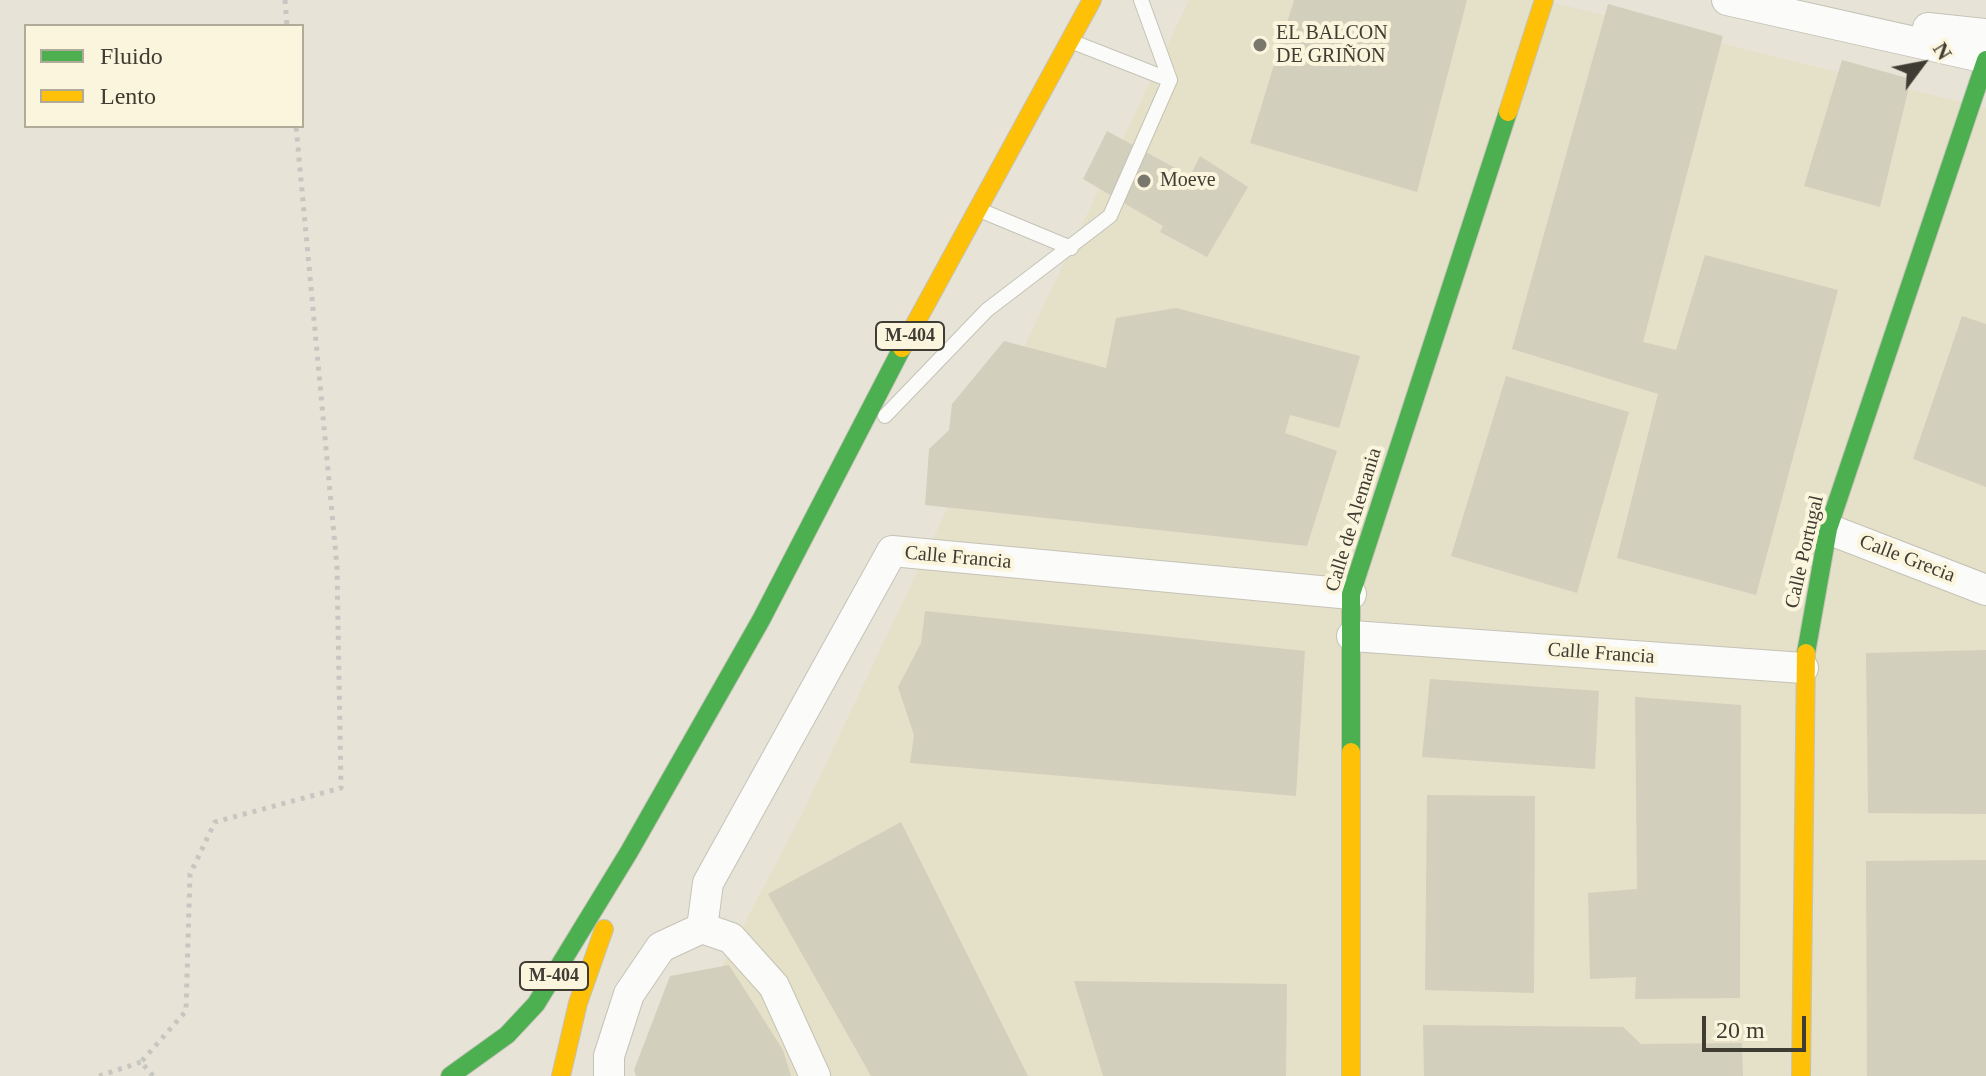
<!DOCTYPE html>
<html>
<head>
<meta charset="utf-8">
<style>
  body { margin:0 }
  #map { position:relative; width:1986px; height:1076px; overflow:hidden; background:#e7e4d7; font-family:Georgia,serif }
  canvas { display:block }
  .legend { position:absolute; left:24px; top:24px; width:280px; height:104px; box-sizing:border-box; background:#fcf5dd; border:2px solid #b0ab99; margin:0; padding:10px 14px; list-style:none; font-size:24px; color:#3f3c33 }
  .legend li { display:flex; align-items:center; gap:16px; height:40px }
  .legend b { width:40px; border:2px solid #b0ab99 }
  .north { position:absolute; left:1882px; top:24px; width:80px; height:80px; -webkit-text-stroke:6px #fcf5dd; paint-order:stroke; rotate:58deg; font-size:22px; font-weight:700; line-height:32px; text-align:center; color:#3f3c33 }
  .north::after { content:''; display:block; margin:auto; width:28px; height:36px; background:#3f3c33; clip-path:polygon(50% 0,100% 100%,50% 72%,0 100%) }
  .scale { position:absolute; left:1702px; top:1016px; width:104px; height:36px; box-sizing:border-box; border:4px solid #3f3c33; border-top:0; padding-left:10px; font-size:24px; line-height:28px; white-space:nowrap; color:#3f3c33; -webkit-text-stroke:6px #fcf5dd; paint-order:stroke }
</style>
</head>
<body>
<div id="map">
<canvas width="1986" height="1076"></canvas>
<ul class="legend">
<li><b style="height:10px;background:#4caf50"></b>Fluido</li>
<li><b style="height:10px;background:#ffc107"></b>Lento</li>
</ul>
<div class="north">N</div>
<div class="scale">20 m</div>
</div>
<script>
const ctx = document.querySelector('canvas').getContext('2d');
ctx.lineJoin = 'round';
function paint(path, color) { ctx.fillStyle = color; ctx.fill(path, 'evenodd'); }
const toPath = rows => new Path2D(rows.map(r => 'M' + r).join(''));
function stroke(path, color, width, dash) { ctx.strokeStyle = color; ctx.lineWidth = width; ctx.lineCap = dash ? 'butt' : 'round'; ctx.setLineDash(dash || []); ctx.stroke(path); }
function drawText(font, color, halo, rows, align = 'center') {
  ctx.font = font + ' Georgia,serif'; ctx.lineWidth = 8; ctx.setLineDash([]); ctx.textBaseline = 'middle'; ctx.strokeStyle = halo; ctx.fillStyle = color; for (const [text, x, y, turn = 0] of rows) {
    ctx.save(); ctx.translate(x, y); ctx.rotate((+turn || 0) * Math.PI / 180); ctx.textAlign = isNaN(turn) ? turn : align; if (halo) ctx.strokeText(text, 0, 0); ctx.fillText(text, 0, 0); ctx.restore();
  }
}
const built = toPath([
  [1189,0,1542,0,1986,108,1986,1076,664,1076,802,814]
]);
const building = toPath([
  [1294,0,1467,0,1417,192,1250,143],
  [1608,4,1723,36,1643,342,1676,350,1705,255,1838,290,1756,595,1617,558,1658,394,1512,349],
  [1842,60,1911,79,1880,207,1804,186],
  [1107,131,1190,176,1200,156,1248,187,1207,257,1160,232,1163,226,1083,179],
  [1176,308,1360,356,1339,428,1290,415,1285,433,1337,451,1307,546,925,505,929,449,949,430,952,404,1004,341,1106,368,1116,318],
  [1962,316,1986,324,1986,487,1913,459],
  [1506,376,1629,412,1577,593,1451,556],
  [925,611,1305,651,1296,796,910,763,914,735,898,687,921,643],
  [1986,650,1986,814,1868,813,1866,653],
  [1430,679,1599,691,1595,769,1422,757],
  [1635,697,1741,705,1740,998,1635,999,1636,977,1590,979,1588,893,1637,889],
  [1427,795,1535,796,1534,993,1425,990],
  [901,822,1028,1076,871,1076,768,894],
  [1986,860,1986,1076,1867,1076,1866,861],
  [729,965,783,1050,791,1076,636,1076,634,1070,670,976],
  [1074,981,1287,984,1286,1076,1103,1076],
  [1423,1025,1623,1027,1641,1044,1742,1043,1743,1076,1424,1076]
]);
const path = toPath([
  [285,0,287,26],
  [99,1076,141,1062],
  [153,1076,141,1062,186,1011,190,874,215,822,341,788,337,567,296,126]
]);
const lane = toPath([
  [1073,42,1170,80],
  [982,211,1071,248],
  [885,416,987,310,1110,216,1170,80,1141,0]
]);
const street = toPath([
  [1727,0,1986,58],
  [1928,28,1986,34],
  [1828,529,1986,590],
  [1352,636,1803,668],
  [702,928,708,883,892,551,1351,594],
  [609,1076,609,1056,629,994,661,947,702,928,731,938,774,986,815,1076]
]);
const fast = toPath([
  [1806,653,1828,529,1986,60],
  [1351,752,1351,594,1508,112],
  [450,1076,507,1035,536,1004,629,852,761,620,902,348]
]);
const slow = toPath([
  [1508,112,1544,0],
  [902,348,1092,0],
  [1351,752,1351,1076],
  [561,1076,578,1003,604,929],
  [1801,1076,1806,653]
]);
const markers = [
  [1260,45,8,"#7a776c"],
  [1144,181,8,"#7a776c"]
];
const shields = [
  [910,336,68],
  [554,976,68]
];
const shieldNames = [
  ["M-404",910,336],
  ["M-404",554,976]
];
const poiNames = [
  ["EL BALCON",1276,34],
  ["DE GRIÑON",1276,57],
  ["Moeve",1160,181]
];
const streetNames = [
  ["Calle de Alemania",1354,520,-73],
  ["Calle Portugal",1805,552,-77],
  ["Calle Francia",958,558,5],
  ["Calle Grecia",1907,559,21],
  ["Calle Francia",1601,654,4]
];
paint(built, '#e5e0c8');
paint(building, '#d3cfbd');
stroke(lane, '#c5c2b7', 16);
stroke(street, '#c5c2b7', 32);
stroke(fast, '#c5c2b7', 20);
stroke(slow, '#c5c2b7', 20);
stroke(path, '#c7c6c1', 5, [4, 6]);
stroke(lane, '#fbfbf9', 14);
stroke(street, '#fbfbf9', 30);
stroke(fast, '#4caf50', 18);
stroke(slow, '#ffc107', 18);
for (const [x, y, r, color] of markers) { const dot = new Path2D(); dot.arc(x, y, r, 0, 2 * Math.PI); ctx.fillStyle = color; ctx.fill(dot); stroke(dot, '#fcf5dd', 3); }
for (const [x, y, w] of shields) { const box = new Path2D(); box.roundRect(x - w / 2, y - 14, w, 28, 6); ctx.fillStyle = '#fcf5dd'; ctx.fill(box); stroke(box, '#3f3c33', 2); }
drawText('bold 18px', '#3f3c33', null, shieldNames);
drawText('20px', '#3f3c33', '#fcf5dd', poiNames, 'left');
drawText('20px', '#3f3c33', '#fcf5dd', streetNames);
</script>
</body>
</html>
